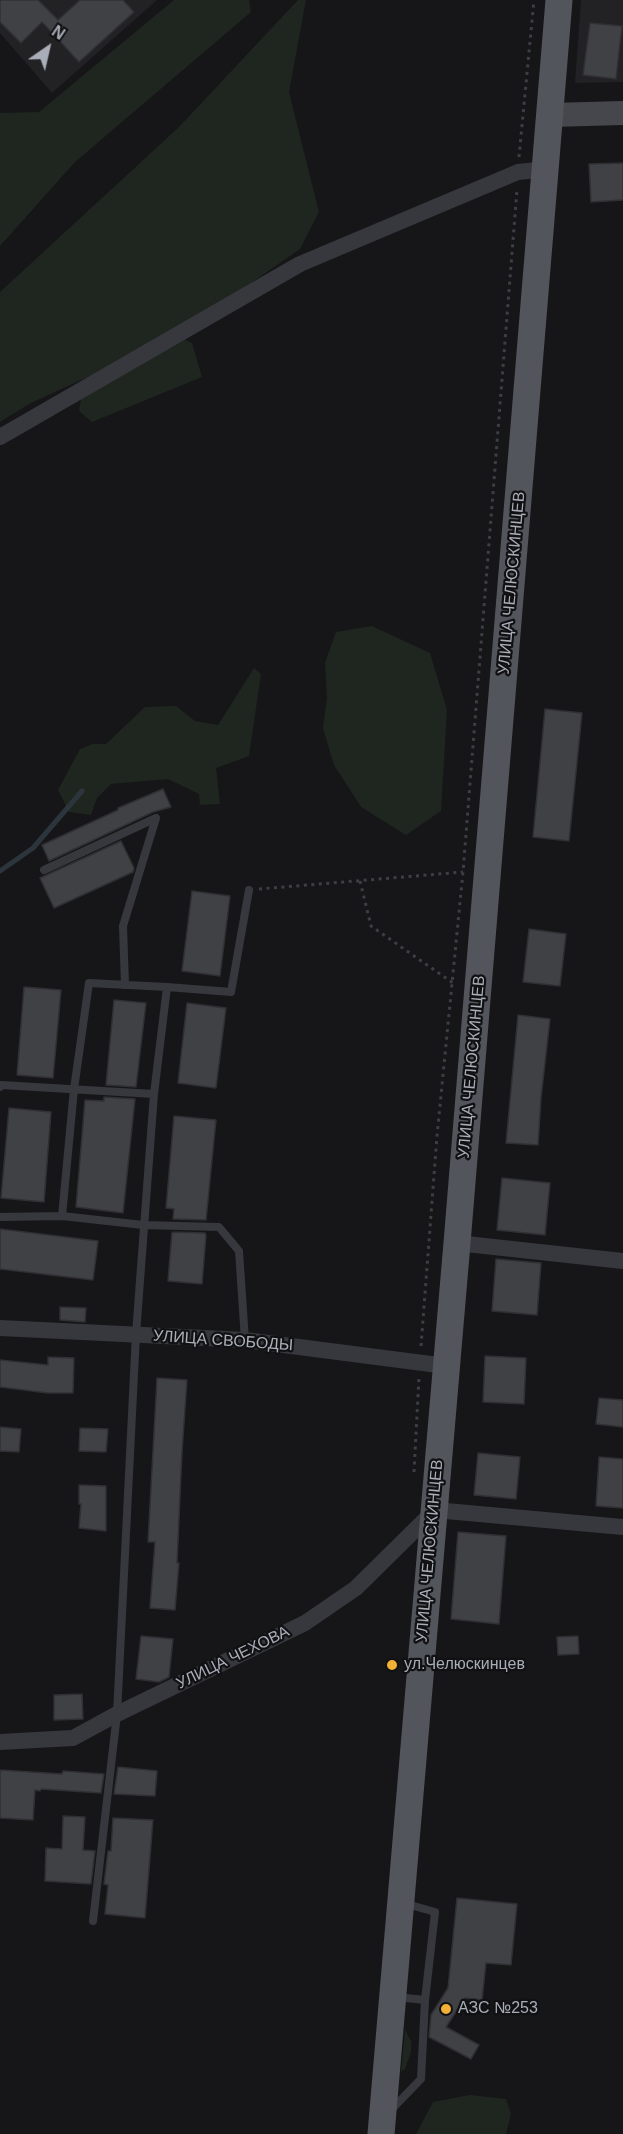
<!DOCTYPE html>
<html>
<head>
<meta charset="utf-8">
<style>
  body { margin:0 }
  #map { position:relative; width:623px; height:2134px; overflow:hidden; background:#161618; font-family:Arial,sans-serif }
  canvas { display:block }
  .north { position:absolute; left:18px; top:18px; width:60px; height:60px; -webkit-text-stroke:4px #111113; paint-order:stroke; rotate:34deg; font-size:16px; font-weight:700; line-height:24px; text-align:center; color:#a8adb8 }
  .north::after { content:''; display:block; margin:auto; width:21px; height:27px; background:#a8adb8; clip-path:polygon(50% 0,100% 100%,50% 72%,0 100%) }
</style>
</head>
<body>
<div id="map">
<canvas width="623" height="2134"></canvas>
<div class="north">N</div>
</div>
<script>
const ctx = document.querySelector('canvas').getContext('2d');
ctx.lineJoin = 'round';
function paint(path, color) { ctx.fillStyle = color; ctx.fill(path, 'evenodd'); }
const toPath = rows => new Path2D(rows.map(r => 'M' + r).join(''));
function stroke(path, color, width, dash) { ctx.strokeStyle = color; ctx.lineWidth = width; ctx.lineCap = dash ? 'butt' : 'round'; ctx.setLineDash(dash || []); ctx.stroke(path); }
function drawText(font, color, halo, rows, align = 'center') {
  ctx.font = font + ' Arial,sans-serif'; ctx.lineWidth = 4.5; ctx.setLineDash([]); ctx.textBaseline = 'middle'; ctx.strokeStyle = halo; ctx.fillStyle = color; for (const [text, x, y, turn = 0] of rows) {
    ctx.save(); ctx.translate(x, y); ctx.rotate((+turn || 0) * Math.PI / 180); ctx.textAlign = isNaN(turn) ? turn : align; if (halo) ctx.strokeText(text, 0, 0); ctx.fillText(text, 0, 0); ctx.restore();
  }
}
const built = toPath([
  [0,0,157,0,52,93,0,33],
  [581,0,623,0,623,82,575,83]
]);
const green = toPath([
  [174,0,249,0,251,12,75,162,0,246,0,113,39,112],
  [298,0,306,0,289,92,319,212,300,249,176,335,192,343,202,377,92,422,79,411,82,392,94,374,29,404,0,422,0,292,179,127],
  [372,626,430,653,447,710,441,811,406,835,361,807,334,765,323,728,327,698,325,663,336,632],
  [254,668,261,674,249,756,216,768,220,804,200,805,199,794,168,779,111,784,97,798,91,815,69,812,58,790,80,749,93,744,106,744,145,707,176,706,195,721,218,725],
  [405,2029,411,2042,411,2052,405,2069,401,2072],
  [470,2095,506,2099,511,2114,506,2134,416,2134,433,2102]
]);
const stream = toPath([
  [0,871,33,848,82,791]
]);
const building = toPath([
  [0,0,38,0,58,20,80,0,123,0,134,12,79,62,42,22,21,43,0,22,0,0],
  [590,23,622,26,616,79,583,75,590,23],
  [623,163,623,200,591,202,589,164,623,163],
  [545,709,582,713,569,841,533,837,545,709],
  [163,789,171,807,153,812,49,861,42,845,118,810,118,808,163,789],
  [121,841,134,868,133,872,54,908,40,878,121,841],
  [192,891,230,896,220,976,182,971,192,891],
  [529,929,566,934,560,986,523,982,529,929],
  [24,987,61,990,53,1078,17,1075,24,987],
  [114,1000,146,1003,136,1087,106,1085,114,1000],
  [187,1003,226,1008,216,1088,178,1083,187,1003],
  [518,1015,550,1019,541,1098,538,1145,506,1143,518,1015],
  [104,1097,135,1099,123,1213,76,1207,85,1100,104,1101,104,1097],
  [9,1108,51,1112,44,1202,1,1198,9,1108],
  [174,1116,216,1120,206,1220,173,1219,174,1209,166,1208,174,1116],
  [502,1178,550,1183,545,1235,497,1230,502,1178],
  [0,1229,98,1241,93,1280,0,1269,0,1229],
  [172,1232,205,1233,206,1235,202,1284,168,1281,172,1232],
  [496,1259,541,1263,537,1315,492,1311,496,1259],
  [60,1307,86,1308,85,1322,60,1320,60,1307],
  [485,1356,526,1358,524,1404,483,1402,485,1356],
  [48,1357,74,1358,73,1393,48,1393,0,1387,0,1360,48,1365,48,1357],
  [157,1378,187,1380,182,1452,177,1563,179,1563,175,1610,150,1608,155,1542,148,1542,157,1378],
  [599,1398,623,1400,623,1427,596,1424,599,1398],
  [0,1427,21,1429,19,1452,0,1451,0,1427],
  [80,1428,108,1429,106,1452,79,1451,80,1428],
  [478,1453,520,1457,516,1499,474,1495,478,1453],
  [599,1457,623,1459,623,1508,596,1506,599,1457],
  [79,1485,106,1486,106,1531,79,1528,81,1504,79,1504,79,1485],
  [458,1532,506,1536,499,1624,451,1619,458,1532],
  [141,1636,173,1639,169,1677,159,1682,136,1679,141,1636],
  [578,1636,579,1654,558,1655,557,1637,578,1636],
  [82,1694,83,1719,54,1720,54,1695,82,1694],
  [118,1767,157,1771,155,1796,114,1794,118,1767],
  [0,1770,62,1774,63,1771,104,1774,101,1793,41,1789,40,1791,35,1790,33,1820,0,1818,0,1770],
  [63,1816,85,1817,83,1850,95,1851,91,1884,45,1881,46,1848,62,1849,63,1816],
  [113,1818,153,1820,145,1918,105,1914,108,1885,104,1884,108,1851,111,1851,113,1818],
  [457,1898,517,1904,511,1965,486,1963,482,2000,465,1998,446,2027,479,2045,471,2059,429,2037,431,2015,448,1988,457,1898]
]);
const path = toPath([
  [519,157,534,0],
  [360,881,371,926,453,983],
  [259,889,463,872],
  [421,1346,437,1136,463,872,517,190],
  [414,1472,419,1377]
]);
const lane = toPath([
  [44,870,156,818,123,926,125,985],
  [167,987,231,992,249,890],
  [0,1087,1,1085,154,1094,136,1334,117,1714,93,1921],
  [62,1216,143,1225,219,1227,239,1251,245,1340],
  [0,1217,62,1216,74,1089,89,983,167,987,154,1094],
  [396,1997,425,2000],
  [390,2111,421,2079,425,2000,435,1912,403,1903]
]);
const street = toPath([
  [0,437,300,264,518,172,547,169],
  [457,1243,623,1261],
  [0,1328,245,1340,446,1366],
  [0,1742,73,1738,117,1714,305,1623,356,1588,435,1510,623,1527]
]);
const secondary = toPath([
  [551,115,623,113]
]);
const primary = toPath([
  [381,2134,457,1243,559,0]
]);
const markers = [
  [392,1665,6,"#f2b134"],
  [446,2009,6,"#f2b134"]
];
const streetNames = [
  ["УЛИЦА ЧЕЛЮСКИНЦЕВ",512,583,-85],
  ["УЛИЦА ЧЕЛЮСКИНЦЕВ",472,1067,-85],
  ["УЛИЦА СВОБОДЫ",223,1341,4],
  ["УЛИЦА ЧЕЛЮСКИНЦЕВ",430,1551,-85],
  ["УЛИЦА ЧЕХОВА",233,1658,-26]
];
const poiNames = [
  ["ул.Челюскинцев",404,1665],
  ["АЗС №253",458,2009]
];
paint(built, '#222225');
paint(green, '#1e261f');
stroke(stream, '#2c353c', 5);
paint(building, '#404145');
stroke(building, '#303034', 1.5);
stroke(path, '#3d3f44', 3, [3, 4.5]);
stroke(lane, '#37383d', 8);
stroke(street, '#37383d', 16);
stroke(secondary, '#45474d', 24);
stroke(primary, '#53555c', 27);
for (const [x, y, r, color] of markers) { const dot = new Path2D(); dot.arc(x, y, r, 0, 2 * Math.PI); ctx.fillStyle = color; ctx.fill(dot); stroke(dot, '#111113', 2); }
drawText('16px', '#a8adb8', '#111113', streetNames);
drawText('16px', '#a8adb8', '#111113', poiNames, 'left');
</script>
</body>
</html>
